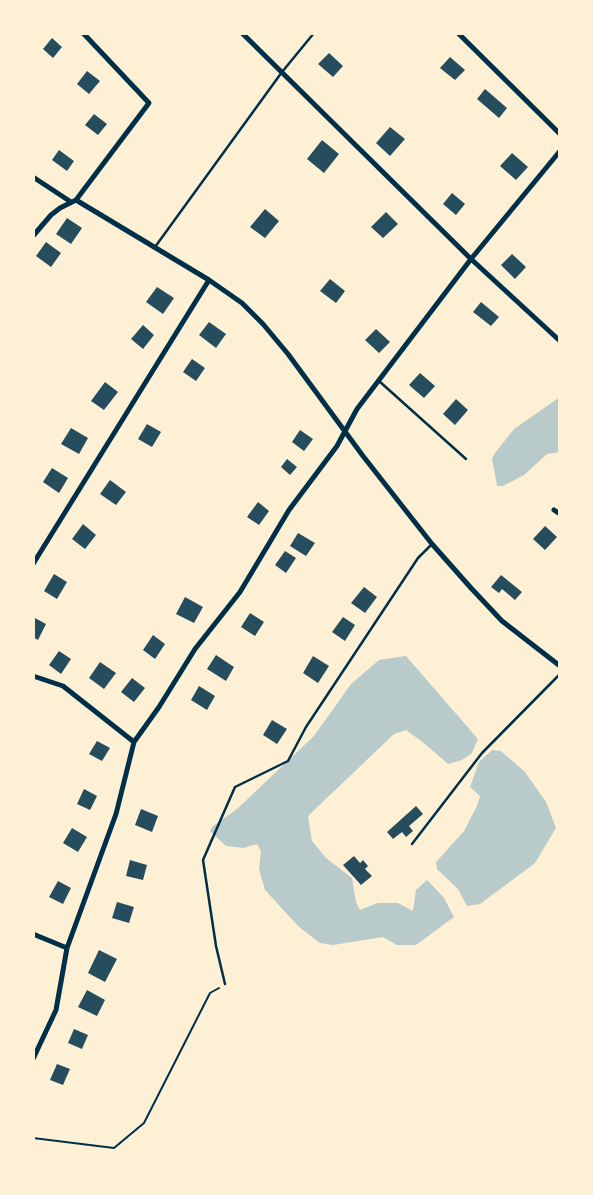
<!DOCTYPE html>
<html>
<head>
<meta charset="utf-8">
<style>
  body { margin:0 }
  #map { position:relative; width:593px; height:1195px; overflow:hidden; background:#fdf0d5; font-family:Raleway,sans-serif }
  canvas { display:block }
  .frame { position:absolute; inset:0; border:35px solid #fdf0d5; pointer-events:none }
</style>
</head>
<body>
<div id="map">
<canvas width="593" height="1195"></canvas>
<div class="frame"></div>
</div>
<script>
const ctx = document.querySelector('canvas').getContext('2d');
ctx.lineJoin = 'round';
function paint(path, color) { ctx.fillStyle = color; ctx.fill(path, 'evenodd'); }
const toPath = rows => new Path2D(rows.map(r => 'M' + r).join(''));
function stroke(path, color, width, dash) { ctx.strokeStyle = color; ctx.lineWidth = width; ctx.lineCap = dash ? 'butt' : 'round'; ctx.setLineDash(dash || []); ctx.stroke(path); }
const green = toPath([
  [560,397,560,452,547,454,524,475,503,486,497,486,492,458,495,453,514,429],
  [406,656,478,739,472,753,462,760,448,764,425,744,406,730,394,734,308,816,312,841,326,858,352,878,356,902,360,910,378,903,398,903,413,911,416,890,427,880,444,898,454,917,416,945,397,945,383,937,333,945,320,943,299,927,265,890,259,869,261,851,257,844,243,848,226,846,210,831,213,826,237,809,314,736,351,684,379,660],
  [492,750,501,751,525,772,546,802,556,828,535,863,480,904,467,906,458,889,437,869,436,862,464,831,477,806,480,796,470,787,479,762]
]);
const building = toPath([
  [52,38,62,47,53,58,43,49],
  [329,53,343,66,333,77,318,64],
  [450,57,465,70,455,80,440,68],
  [87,71,100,81,89,94,77,84],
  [485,89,507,108,499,118,477,99],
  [94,114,107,124,98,135,85,125],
  [390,127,405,139,390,156,376,143],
  [322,140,339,154,324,173,307,159],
  [59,150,74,161,67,171,52,160],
  [512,153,528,167,516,180,500,166],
  [452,193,465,204,456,215,443,204],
  [265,209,279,221,265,238,250,227],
  [386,212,398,224,383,238,371,227],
  [67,218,82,228,71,244,56,234],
  [46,242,61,253,51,267,36,256],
  [512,254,526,267,515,279,501,265],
  [330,279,345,291,336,303,320,291],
  [157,287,174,298,163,314,146,302],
  [481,302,499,317,491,326,473,312],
  [209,322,226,334,216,348,199,335],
  [143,325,154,335,143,349,131,339],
  [376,329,390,342,379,353,365,340],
  [192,359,205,368,196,381,183,372],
  [420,373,435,386,424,398,409,385],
  [105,382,118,392,104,410,91,401],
  [456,399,468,410,455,425,443,414],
  [147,424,161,432,152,447,138,439],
  [71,428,88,438,79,454,61,444],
  [300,430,313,439,304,451,292,442],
  [287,459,297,467,290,475,281,467],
  [52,468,68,478,59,493,43,482],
  [110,480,126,492,116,505,100,494],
  [258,502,269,511,259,525,247,517],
  [83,524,96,535,85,549,72,539],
  [545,526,557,537,545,550,533,539],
  [298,533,315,543,306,556,290,546],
  [285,551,296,558,286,573,275,565],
  [54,574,67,582,57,599,44,591],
  [501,575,522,592,515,600,502,589,499,593,491,587],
  [364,587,377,597,365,613,351,603],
  [185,597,203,607,194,623,176,614],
  [250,613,264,622,255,636,241,627],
  [33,617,46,624,38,640,33,637],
  [343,617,355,625,345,641,332,632],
  [153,635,165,644,155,659,143,650],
  [59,651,71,659,61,674,49,665],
  [216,655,234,667,226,681,207,669],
  [313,656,329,666,318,683,303,673],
  [100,662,116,673,104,689,89,678],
  [132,678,145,688,134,702,121,692],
  [199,686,215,696,207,710,191,700],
  [272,720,287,729,277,744,263,735],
  [97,741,110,748,102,761,89,754],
  [84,789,97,796,90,810,77,804],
  [416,806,423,814,409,826,413,831,406,837,402,832,393,839,387,832],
  [141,809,158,816,152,832,135,825],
  [72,828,87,837,78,852,63,843],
  [354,856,360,863,363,860,368,866,365,869,372,876,361,885,343,865],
  [130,860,147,865,143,880,126,876],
  [58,881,71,888,63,904,49,897],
  [117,902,134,907,129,923,112,918],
  [99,950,117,959,105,982,88,973],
  [87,990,105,1000,97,1016,78,1007],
  [74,1029,88,1035,82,1049,68,1043],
  [57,1064,70,1069,63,1085,50,1080]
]);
const path = toPath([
  [33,1138,114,1148,144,1123,210,993,219,988]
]);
const service = toPath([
  [155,247,282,72,314,33],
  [379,381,466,459],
  [412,844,482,753,560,674],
  [225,984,216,946,203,860,235,787,288,761,306,727,418,558,432,544]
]);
const minor = toPath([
  [242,33,471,259,560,341],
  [458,33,560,134],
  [33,177,71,202],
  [76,200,209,280,242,303,263,324,288,354,363,456,432,544,471,588,502,621,560,666],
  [76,200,149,103,83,33],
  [33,236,51,215,60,208,76,200],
  [554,510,560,514],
  [33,564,209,280],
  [33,676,63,686,134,742],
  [33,934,67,948],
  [33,1059,56,1010,67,948,116,814,134,742,159,707,195,649,240,592,289,510,337,446,357,409,471,259,560,151]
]);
paint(green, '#b9caca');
paint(building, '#264d5e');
stroke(path, '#003049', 2);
stroke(service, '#003049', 2.5);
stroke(minor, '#003049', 5);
</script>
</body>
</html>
